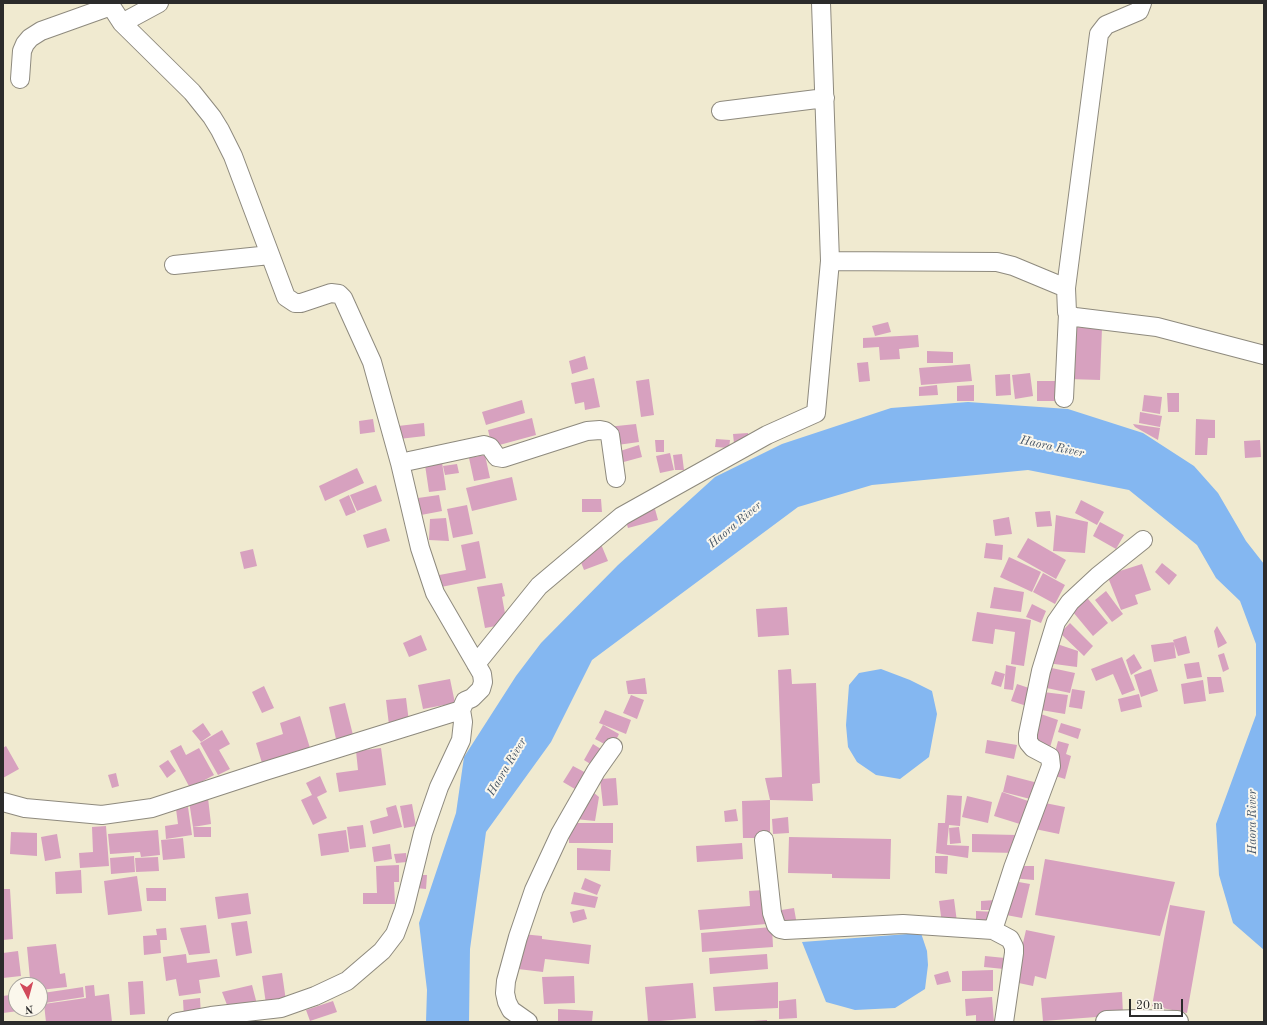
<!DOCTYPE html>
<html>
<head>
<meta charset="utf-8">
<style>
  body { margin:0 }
  #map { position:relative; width:1267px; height:1025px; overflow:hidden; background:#f0ead0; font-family:"Old Standard TT",serif }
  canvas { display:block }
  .frame { position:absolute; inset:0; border:4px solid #2b2b2b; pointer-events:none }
  .north { position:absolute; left:8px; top:977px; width:40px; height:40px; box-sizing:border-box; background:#fbf7ec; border:1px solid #a8a59f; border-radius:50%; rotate:174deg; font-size:11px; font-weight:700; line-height:16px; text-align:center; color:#2b2b2b }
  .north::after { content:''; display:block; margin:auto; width:14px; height:18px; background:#d1495b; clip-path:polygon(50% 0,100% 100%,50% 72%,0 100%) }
  .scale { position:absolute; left:1129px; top:999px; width:54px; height:18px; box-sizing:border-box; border:2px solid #2b2b2b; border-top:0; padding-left:5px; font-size:12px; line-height:14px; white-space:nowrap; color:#2b2b2b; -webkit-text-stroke:3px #fbf7ec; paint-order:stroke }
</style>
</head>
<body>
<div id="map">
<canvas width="1267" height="1025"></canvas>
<div class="frame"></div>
<div class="north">N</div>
<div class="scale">20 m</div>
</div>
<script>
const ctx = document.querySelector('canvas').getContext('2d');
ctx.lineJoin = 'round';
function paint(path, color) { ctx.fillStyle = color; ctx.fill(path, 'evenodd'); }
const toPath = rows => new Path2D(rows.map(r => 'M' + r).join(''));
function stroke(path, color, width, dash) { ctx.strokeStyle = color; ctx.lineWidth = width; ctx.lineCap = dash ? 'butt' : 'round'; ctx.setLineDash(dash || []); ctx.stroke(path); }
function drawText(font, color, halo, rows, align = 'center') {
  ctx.font = font + ' "Old Standard TT",serif'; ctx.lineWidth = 4; ctx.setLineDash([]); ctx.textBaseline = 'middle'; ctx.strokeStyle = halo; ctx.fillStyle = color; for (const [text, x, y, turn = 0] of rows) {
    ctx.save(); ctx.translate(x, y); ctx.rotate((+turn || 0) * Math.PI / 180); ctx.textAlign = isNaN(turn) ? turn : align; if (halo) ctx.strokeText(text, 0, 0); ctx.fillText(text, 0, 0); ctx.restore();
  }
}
const water = toPath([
  [968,402,1068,409,1143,433,1194,466,1218,493,1246,541,1264,564,1264,950,1233,923,1219,875,1216,824,1256,715,1256,644,1240,601,1216,578,1197,545,1129,490,1028,470,872,485,798,507,592,660,551,742,486,832,470,949,469,1022,426,1022,427,990,419,923,456,813,464,757,516,676,541,643,618,565,715,477,782,444,891,408],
  [881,669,910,680,932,691,937,714,929,757,900,779,876,775,857,762,848,747,846,725,849,685,859,673],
  [921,933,927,951,928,965,925,989,895,1008,855,1010,826,1002,802,942]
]);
const building = toPath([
  [888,322,891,332,875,336,872,326],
  [1070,327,1102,328,1100,380,1068,379],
  [918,335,919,347,899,349,900,359,880,360,879,347,863,348,863,338],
  [927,351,953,352,953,363,927,363],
  [585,356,588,369,572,374,569,361],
  [868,362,870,381,859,382,857,363],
  [970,364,972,381,921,385,919,368],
  [1030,373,1033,396,1015,399,1012,375],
  [1010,374,1011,395,996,396,995,375],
  [594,378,600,407,585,410,584,402,575,404,571,383],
  [649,379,654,415,641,417,636,381],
  [1037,381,1057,381,1056,401,1037,401],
  [937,385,938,395,919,396,919,387],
  [974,385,974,401,957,401,957,386],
  [1167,393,1179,393,1179,412,1168,412],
  [1144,395,1162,397,1160,414,1142,411],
  [522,400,525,413,486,425,482,412],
  [1140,412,1162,416,1160,427,1139,423],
  [532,418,536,435,492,447,488,430],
  [373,419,375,432,360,434,359,421],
  [1196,419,1215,420,1215,438,1208,438,1207,455,1195,455],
  [424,423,425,436,399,439,398,426],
  [636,424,639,442,610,446,607,427],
  [1133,424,1160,428,1158,440,1135,427],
  [748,433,749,452,735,453,733,434],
  [716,439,730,440,729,448,715,447],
  [655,440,664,440,664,452,656,452],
  [1260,440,1261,457,1245,458,1244,441],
  [639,445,642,457,620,463,617,452],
  [670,453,674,470,660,473,656,456],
  [682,454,684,470,675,470,673,455],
  [485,455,490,478,474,481,469,458],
  [442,462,446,490,429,492,425,465],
  [457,464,459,473,445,475,443,466],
  [357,468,364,483,325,501,319,486],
  [512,477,517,500,472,511,466,488],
  [376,485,382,501,357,511,350,495],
  [349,495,356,512,346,516,339,500],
  [439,495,442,511,421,515,418,498],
  [582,499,601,499,602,512,582,512],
  [1081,500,1104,512,1097,525,1075,513],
  [467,505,473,534,453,538,447,509],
  [622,509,638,514,655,509,658,520,628,528],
  [1050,511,1052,526,1037,527,1035,512],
  [1056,515,1088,522,1085,553,1053,551],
  [1009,517,1012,534,995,536,993,520],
  [446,518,449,541,429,540,430,519],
  [1100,522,1124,535,1116,549,1093,536],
  [386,528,390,541,367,548,363,535],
  [598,537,608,561,584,570,575,547],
  [1028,538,1066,560,1056,579,1017,557],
  [479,541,486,578,436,588,434,576,466,570,461,545],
  [986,543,1003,545,1002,560,984,558],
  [253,549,257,566,244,569,240,552],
  [1009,557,1041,572,1032,592,1000,577],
  [1162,563,1177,575,1169,585,1155,572],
  [1142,564,1151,590,1135,595,1138,604,1121,610,1107,575],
  [1043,573,1065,585,1055,604,1033,592],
  [502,583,505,596,502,597,507,624,485,628,477,587],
  [994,587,1024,592,1021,612,990,608],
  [1106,591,1123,614,1112,622,1095,600],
  [1084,594,1108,623,1093,636,1068,606],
  [1032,604,1046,611,1041,623,1026,617],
  [787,607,789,635,758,637,756,609],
  [977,612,1031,620,1024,666,1011,664,1015,632,995,629,993,644,972,641],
  [1070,623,1093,646,1084,656,1060,633],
  [1217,626,1227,643,1218,648,1214,631],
  [421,635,427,650,409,657,403,643],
  [1186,636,1190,653,1178,656,1173,640],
  [1051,642,1078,651,1077,667,1047,663],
  [1174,642,1176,658,1154,662,1151,645],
  [1224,653,1229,669,1223,672,1218,655],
  [1134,654,1142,668,1131,675,1126,660],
  [1122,657,1135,690,1122,695,1113,674,1096,681,1091,669],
  [1199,662,1202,677,1187,679,1184,664],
  [1006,665,1016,667,1013,690,1004,689],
  [1047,667,1075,673,1070,693,1042,687],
  [791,669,792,684,816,683,820,783,812,784,813,801,770,800,765,778,782,777,778,670],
  [1151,669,1158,691,1141,697,1134,675],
  [995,671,1005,674,1001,687,991,684],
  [1207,677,1221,677,1224,692,1209,694],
  [645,678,647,694,628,694,626,681],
  [450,679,455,703,423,709,418,685],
  [1203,680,1206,701,1184,704,1181,684],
  [1017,684,1035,690,1030,707,1011,701],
  [264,686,274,708,262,713,252,692],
  [1072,689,1085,691,1082,709,1069,707],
  [1043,692,1068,695,1065,714,1041,710],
  [1139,694,1142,707,1121,712,1118,699],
  [631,695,644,700,637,719,623,713],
  [406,698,409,722,389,725,386,700],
  [345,703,353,735,336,739,329,707],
  [605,710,631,720,626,734,599,723],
  [1038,713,1058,720,1049,751,1032,741],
  [300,716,310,748,262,763,256,743,283,734,280,723],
  [203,723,211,735,201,742,192,731],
  [1061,723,1081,729,1078,739,1058,732],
  [603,725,619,734,612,748,595,739],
  [222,730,230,744,219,750,230,769,218,775,200,743],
  [987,740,1017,745,1014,759,985,753],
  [1058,741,1069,744,1066,754,1071,756,1065,779,1049,774],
  [593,744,604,751,595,767,584,760],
  [181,745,186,755,199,748,214,775,190,788,170,751],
  [6,746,19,769,3,778,3,748],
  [381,748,386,785,339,792,336,773,358,770,356,751],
  [168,760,176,771,167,778,159,766],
  [573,766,590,775,580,792,563,782],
  [116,773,119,786,112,788,108,775],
  [1007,775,1038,783,1034,800,1003,792],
  [320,776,327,792,317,797,327,818,313,825,301,800,312,795,306,783],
  [616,778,618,805,603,806,600,779],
  [588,788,599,797,595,821,575,819],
  [1002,792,1031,802,1023,825,994,816],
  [947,795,962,796,960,826,949,825,947,845,969,846,968,858,936,853,938,823,945,823],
  [967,796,992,802,988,823,962,817],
  [208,798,211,824,193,827,189,801],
  [770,800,770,838,743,838,742,801],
  [1040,802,1065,807,1059,834,1035,829],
  [412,804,416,826,404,828,400,806],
  [396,805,402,827,373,834,370,821,388,816,386,808],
  [188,807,192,835,166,839,165,826,178,824,176,809],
  [736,809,738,821,725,822,724,811],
  [788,817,789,833,773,834,772,819],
  [569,823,613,823,613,843,569,843],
  [363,825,366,847,350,849,347,827],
  [106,826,109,866,80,868,79,853,93,852,92,827],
  [193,827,211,827,211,837,194,837],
  [959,827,961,843,950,844,949,828],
  [158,830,160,855,141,857,140,852,110,854,108,834],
  [346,830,349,852,321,856,318,834],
  [11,832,37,833,37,856,10,854],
  [57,834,61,858,45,861,41,837],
  [972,834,1017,835,1016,853,972,852],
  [789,837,891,839,890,879,832,878,832,874,788,873],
  [183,838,185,858,163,860,161,840],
  [742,843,743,859,697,862,696,846],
  [390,844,392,859,374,862,372,847],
  [577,848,611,850,610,871,577,870],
  [406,853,407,862,396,863,394,854],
  [134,856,135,872,111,874,110,858],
  [935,856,948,856,947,874,935,873],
  [158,857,159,871,136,872,135,858],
  [1045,859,1175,882,1160,936,1035,915],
  [399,865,399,882,394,882,395,904,363,904,363,893,377,893,376,866],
  [1015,866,1034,866,1034,880,1011,878],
  [81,870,82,893,56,894,55,872],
  [416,875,427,875,426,889,416,888],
  [137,876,142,911,108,915,104,881],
  [585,878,601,885,597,895,581,889],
  [1013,881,1030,884,1022,918,1001,914],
  [146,888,166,888,166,901,147,901],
  [3,889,10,889,13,939,3,940],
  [764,890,766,924,700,930,698,910,750,906,749,891],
  [574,892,598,897,595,908,571,904],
  [248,893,251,914,218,919,215,897],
  [954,899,957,922,942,924,939,901],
  [995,900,996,910,981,910,981,901],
  [1170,905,1205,911,1187,1013,1152,1006],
  [794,908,797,925,780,925,775,911],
  [584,909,587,919,573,923,570,912],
  [976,911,995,912,992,927,976,926],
  [247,921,252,953,236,956,231,923],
  [206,925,210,953,189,955,180,928],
  [772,927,773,947,702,952,701,933],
  [166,928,167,940,160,940,161,953,144,955,143,936,157,935,156,929],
  [1026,930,1055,936,1046,979,1035,976,1033,986,1014,982],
  [522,934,542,936,542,939,591,945,589,964,545,959,543,972,518,969],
  [56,944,60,974,65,973,67,987,40,990,40,985,26,985,25,979,30,979,27,947],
  [18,951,21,976,3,978,3,953],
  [186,954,187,963,217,959,220,977,199,980,201,993,179,996,176,979,166,981,163,957],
  [767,954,768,969,710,974,709,958],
  [985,956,1005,958,1004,969,984,967],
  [993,970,993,991,962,991,962,971],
  [948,971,951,982,937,985,934,975],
  [282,973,286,1001,266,1004,262,976],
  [574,976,575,1003,544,1004,542,977],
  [143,981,145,1014,130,1015,128,982],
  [778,982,778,1008,715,1011,713,987],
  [693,983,696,1018,648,1022,645,987],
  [94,985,95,996,109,994,112,1022,46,1022,44,1004,86,998,85,986],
  [252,985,258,1008,229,1010,222,992],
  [83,987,84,997,45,1003,43,993],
  [1122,992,1123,1015,1043,1021,1041,998],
  [16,994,16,1009,26,1010,3,1013,3,996],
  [992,997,994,1022,976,1022,976,1015,966,1016,965,999],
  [200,998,201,1016,184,1018,183,1000],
  [796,999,797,1018,779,1019,779,1001],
  [333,1001,337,1012,310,1021,306,1010],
  [558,1009,593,1011,592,1022,558,1022],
  [767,1020,767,1022,753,1022,753,1021]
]);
const minor = toPath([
  [109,3,122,23,192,92,212,117,220,130,233,156,286,297,295,303,301,303,331,293,339,294,343,298,372,362,400,463,420,548,435,593,482,674,483,682,481,689,472,698,465,701,461,710,463,722,461,740,439,787,423,833,404,910,395,934,382,951,347,981,315,996,281,1008,211,1016,177,1022],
  [821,3,830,261,997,262,1013,266,1066,288],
  [1142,3,1139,11,1106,25,1099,34,1066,288,1067,312,1068,314,1075,317,1157,327,1264,355],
  [122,23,159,3],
  [20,79,22,51,25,44,30,38,41,31,111,6],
  [721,111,825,98],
  [174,265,270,255],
  [1064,398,1068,314],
  [400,463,484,445,490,447,497,457,503,458,587,431,600,430,605,431,610,435,616,478],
  [476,664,539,586,622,516,767,435,816,413,830,261],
  [3,802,25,808,102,815,152,808,265,771,461,710],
  [764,840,772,913,776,925,780,929,785,930,903,924,993,930,1010,939,1014,947,1014,953,1004,1022],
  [993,930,1013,868,1051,766,1050,757,1033,748,1028,742,1028,734,1041,671,1056,622,1070,602,1098,576,1143,540],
  [528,1022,511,1010,507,1002,505,993,506,981,518,937,534,890,560,834,596,771,613,747]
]);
const tertiary = toPath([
  [1107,1022,1138,1021,1177,1022]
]);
const waterNames = [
  ["Haora River",1052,447,12],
  ["Haora River",735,525,-40],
  ["Haora River",507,767,-59],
  ["Haora River",1253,822,-90]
];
paint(water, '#84b7f1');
paint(building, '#d7a1bf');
stroke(minor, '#8e8a7e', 20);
stroke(tertiary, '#8e8a7e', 24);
stroke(minor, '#fff', 18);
stroke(tertiary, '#fff', 22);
drawText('italic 12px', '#465566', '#fbf7ec', waterNames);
</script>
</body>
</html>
